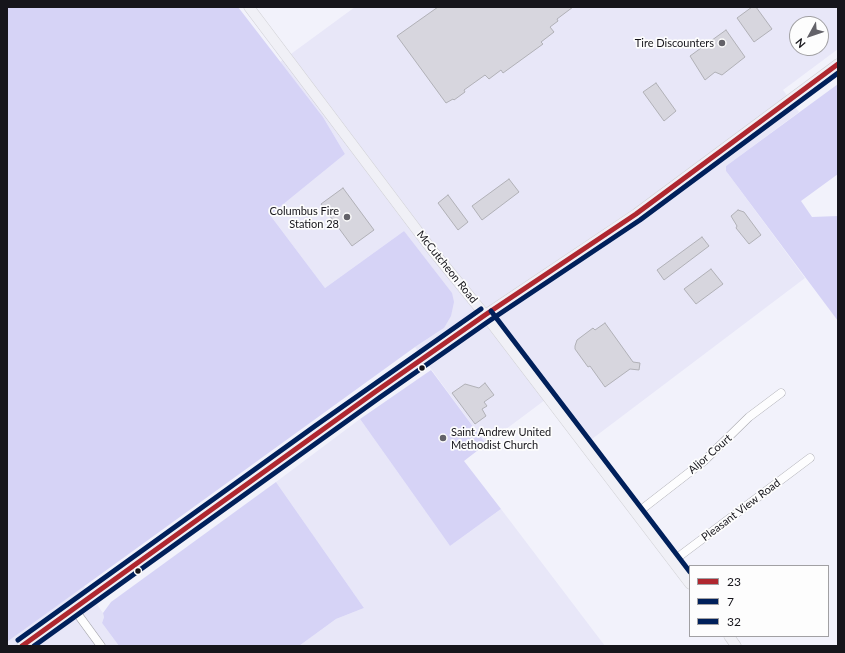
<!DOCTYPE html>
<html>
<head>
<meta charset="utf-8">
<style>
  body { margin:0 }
  #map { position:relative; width:845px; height:653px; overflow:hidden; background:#f2f2fb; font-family:Lato,sans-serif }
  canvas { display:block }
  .frame { position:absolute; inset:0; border:8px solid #16151b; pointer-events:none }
  .legend { position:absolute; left:689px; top:565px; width:140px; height:72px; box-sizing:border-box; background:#fdfdfd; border:1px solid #a1a0a3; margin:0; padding:5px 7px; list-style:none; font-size:12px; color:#16151b }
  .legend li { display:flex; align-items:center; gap:8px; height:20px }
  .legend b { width:20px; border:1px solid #a1a0a3 }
  .north { position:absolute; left:789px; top:16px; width:40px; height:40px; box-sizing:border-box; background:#fdfdfd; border:1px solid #a1a0a3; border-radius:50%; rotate:230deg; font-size:11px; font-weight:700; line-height:16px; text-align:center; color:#16151b }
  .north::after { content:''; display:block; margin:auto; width:14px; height:18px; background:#636269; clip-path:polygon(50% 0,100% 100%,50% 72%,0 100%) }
</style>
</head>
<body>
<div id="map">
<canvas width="845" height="653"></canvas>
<div class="frame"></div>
<ul class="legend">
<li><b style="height:5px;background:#af272f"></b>23</li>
<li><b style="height:5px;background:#00205b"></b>7</li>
<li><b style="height:5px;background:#00205b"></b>32</li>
</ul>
<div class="north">N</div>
</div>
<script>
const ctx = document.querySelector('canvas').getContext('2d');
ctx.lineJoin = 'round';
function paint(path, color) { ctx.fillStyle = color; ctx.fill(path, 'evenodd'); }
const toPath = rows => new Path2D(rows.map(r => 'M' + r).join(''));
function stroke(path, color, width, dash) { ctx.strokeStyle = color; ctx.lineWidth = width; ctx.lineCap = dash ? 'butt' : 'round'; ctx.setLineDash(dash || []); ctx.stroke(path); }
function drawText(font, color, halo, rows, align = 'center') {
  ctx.font = font + ' Lato,sans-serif'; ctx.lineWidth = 3.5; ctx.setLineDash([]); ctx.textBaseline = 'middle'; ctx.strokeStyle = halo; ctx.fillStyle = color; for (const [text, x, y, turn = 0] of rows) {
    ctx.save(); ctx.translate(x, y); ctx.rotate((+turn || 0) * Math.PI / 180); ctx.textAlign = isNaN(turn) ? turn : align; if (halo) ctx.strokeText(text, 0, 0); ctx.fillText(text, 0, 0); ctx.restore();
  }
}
const built = toPath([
  [355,7,838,7,838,49,783,90,799,112,726,166,726,171,805,278,584,445,549,397,486,444,415,347,444,328,404,231,325,288,270,215,345,154,323,117,280,62],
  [797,24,821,24,821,48,797,48],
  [360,419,450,546,501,509,605,646,299,646,336,619,364,608,276,482],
  [84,586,103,613,104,617,102,623,119,646,7,646,7,642]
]);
const green = toPath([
  [7,7,238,7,323,117,345,154,270,215,325,288,404,231,452,293,454,302,451,316,444,328,415,347,7,642],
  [838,84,838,174,801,201,812,217,838,216,838,321,726,171,726,166],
  [431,370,486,444,464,461,501,509,450,546,360,419],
  [276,482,364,608,336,619,299,646,119,646,102,623,104,617,103,613,111,602]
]);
const building = toPath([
  [438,7,573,7,557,19,558,21,550,27,554,32,541,42,543,44,503,73,501,70,489,79,485,75,464,90,465,92,454,100,453,99,446,103,397,36,438,7],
  [752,7,756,7,772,29,754,42,737,18,752,7],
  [726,30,745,57,722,75,715,72,705,80,690,56,726,30],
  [656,83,676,111,664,121,643,92,656,83],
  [509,179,519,192,482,220,472,206,509,179],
  [343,188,374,230,352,246,321,204,343,188],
  [448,195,468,222,458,230,438,203,448,195],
  [738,210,744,212,761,235,749,244,736,228,737,226,731,216,738,210],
  [702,237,709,246,664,280,657,270,702,237],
  [711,269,723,284,696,304,684,289,711,269],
  [605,323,633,362,640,363,639,370,630,369,605,387,590,366,588,367,575,349,575,346,577,340,593,328,595,330,605,323],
  [485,383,494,395,484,402,487,406,482,409,486,416,475,424,452,393,465,384,479,388,485,383]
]);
const minor = toPath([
  [637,513,704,461,749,417,781,393],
  [673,561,810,458],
  [74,609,101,646]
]);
const major = toPath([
  [249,7,432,250,485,315,690,584],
  [729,636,736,646],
  [22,646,375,392,485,315,636,214,838,64]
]);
const bus1 = toPath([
  [22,646,375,392,485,315,636,214,838,64]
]);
const bus2 = toPath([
  [34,646,379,398,489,321,640,220,838,73]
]);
const bus3 = toPath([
  [491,311,690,572],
  [18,640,315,426,481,309]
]);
const markers = [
  [722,43,4,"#636269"],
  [347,217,4,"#636269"],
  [422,368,3.5,"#16151b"],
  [443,438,4,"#636269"],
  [138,571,3.5,"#16151b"]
];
const poiNames = [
  ["Tire Discounters",714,43],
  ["Columbus Fire",339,211],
  ["Station 28",339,224],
  ["Saint Andrew United",451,432,"left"],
  ["Methodist Church",451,445,"left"]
];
const streetNames = [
  ["McCutcheon Road",447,267,51],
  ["Aljor Court",710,454,-41],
  ["Pleasant View Road",741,510,-37]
];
paint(built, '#e8e7f8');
paint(green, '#d6d3f6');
paint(building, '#d7d6de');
stroke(building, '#b1b1b7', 1);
stroke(minor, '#aaaab0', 9);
stroke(major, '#d0d0d4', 11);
stroke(minor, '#fdfdfe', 8);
stroke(major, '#f0f0f6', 10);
stroke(bus1, '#af272f', 5);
stroke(bus2, '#00205b', 5);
stroke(bus3, '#00205b', 5);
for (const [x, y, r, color] of markers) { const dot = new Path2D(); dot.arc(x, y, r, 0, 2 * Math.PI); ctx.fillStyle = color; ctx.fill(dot); stroke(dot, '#fdfdfd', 1.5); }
drawText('11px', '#16151b', '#fdfdfd', poiNames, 'right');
drawText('11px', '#16151b', '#fdfdfd', streetNames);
</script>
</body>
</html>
